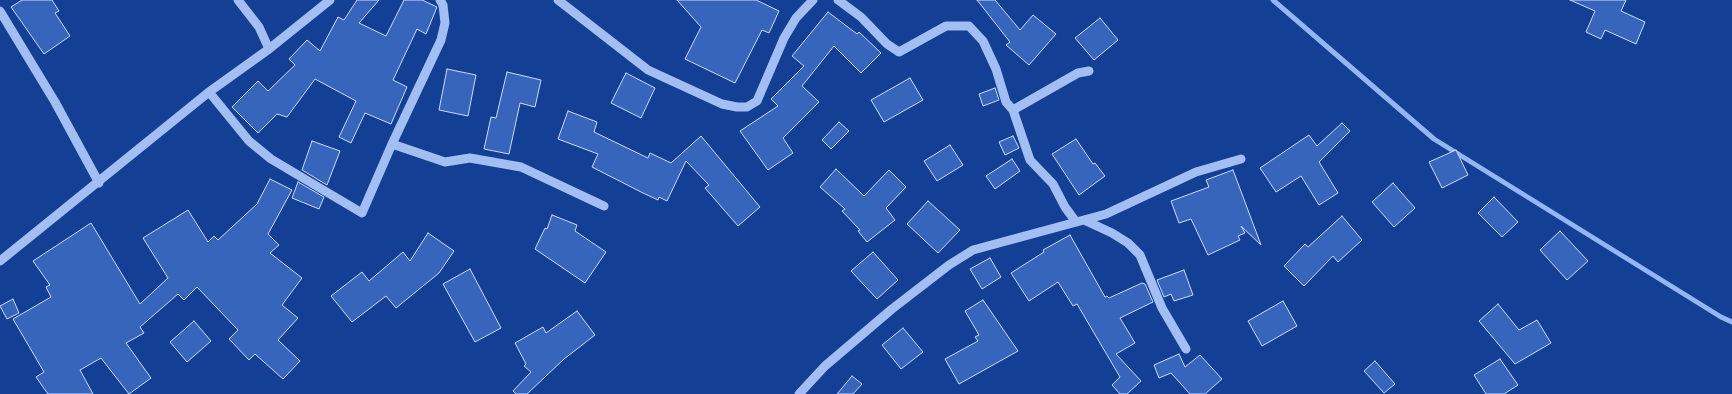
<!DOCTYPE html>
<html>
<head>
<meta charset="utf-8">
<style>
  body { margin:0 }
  canvas { display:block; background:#133f94 }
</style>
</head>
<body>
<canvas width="1732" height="394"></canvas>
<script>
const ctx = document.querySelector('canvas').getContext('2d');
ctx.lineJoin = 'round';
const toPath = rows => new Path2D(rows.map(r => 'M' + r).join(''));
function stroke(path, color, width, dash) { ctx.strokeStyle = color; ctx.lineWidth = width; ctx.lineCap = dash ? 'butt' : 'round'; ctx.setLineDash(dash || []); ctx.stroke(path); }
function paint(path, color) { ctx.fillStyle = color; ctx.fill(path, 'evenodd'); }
const stream = toPath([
  [1273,0,1434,139,1721,317,1732,322]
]);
const building = toPath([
  [22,0,52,0,59,11,55,13,70,36,44,54,11,7,22,0],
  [357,0,379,0,359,23,386,36,404,0,422,0,437,7,426,34,417,29,393,80,407,87,391,124,365,113,351,143,339,137,356,101,315,79,287,117,277,114,258,133,232,107,258,81,268,91,295,65,289,59,307,40,320,51,338,17,344,20,357,0],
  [677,0,756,0,779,11,769,33,762,30,735,83,685,59,701,27,677,0],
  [977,0,995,0,1020,30,1033,15,1056,34,1029,65,1006,45,1010,42,977,0],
  [1570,0,1626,0,1621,11,1645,22,1636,44,1605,30,1601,39,1586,32,1595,11,1570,0],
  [828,12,857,34,859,32,881,53,861,73,834,46,802,86,819,102,783,138,793,153,768,170,740,131,778,106,771,99,804,66,792,56,828,12],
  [1100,18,1118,40,1094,60,1075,38,1100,18],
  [447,69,476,75,468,116,439,110,447,69],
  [507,72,541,80,535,107,520,103,509,154,484,149,491,117,496,118,507,72],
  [626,73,655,88,641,118,611,103,626,73],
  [910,78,923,100,884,122,871,100,910,78],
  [995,88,999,100,983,106,979,94,995,88],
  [568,111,597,122,594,132,648,158,650,153,671,163,701,136,760,207,738,226,705,188,709,185,686,161,667,201,659,197,658,200,643,193,592,167,598,154,558,139,568,111],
  [839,122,849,131,831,149,822,140,839,122],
  [1342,123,1350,131,1319,162,1338,193,1319,205,1301,176,1276,192,1260,168,1309,135,1317,146,1342,123],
  [1013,136,1019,148,1005,155,999,142,1013,136],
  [1076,139,1093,164,1095,163,1105,176,1079,195,1052,154,1076,139],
  [312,141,340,151,327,185,302,170,312,141],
  [950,145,963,165,937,181,924,161,950,145],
  [1456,150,1468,175,1442,188,1429,162,1456,150],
  [1012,159,1020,171,995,189,986,176,1012,159],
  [836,169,864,196,889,170,906,187,886,208,895,220,867,242,858,231,860,230,842,211,845,209,820,187,836,169],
  [1233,170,1261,245,1241,226,1245,233,1238,236,1240,240,1208,255,1191,219,1179,223,1171,201,1209,187,1206,180,1233,170],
  [270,179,292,190,268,234,279,245,270,253,302,278,282,305,298,318,278,340,300,361,283,379,255,354,249,360,229,339,238,330,197,287,184,300,178,294,140,327,144,333,126,343,151,378,129,394,101,358,80,370,93,394,48,394,36,377,44,372,13,319,51,297,46,287,50,285,33,261,91,223,140,304,168,278,143,238,188,210,208,242,214,236,218,240,257,204,270,179],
  [298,182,324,197,319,209,292,198,298,182],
  [1393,183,1415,208,1394,227,1372,202,1393,183],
  [1494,197,1518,222,1502,237,1478,213,1494,197],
  [928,201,960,230,938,253,907,224,928,201],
  [552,215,577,225,575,231,606,252,585,283,535,249,545,228,547,229,552,215],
  [1342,216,1362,240,1338,262,1333,256,1304,286,1284,266,1305,244,1308,247,1342,216],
  [1560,231,1588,261,1567,280,1540,250,1560,231],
  [428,233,454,251,439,273,396,308,386,296,352,322,331,296,362,272,369,281,403,252,410,261,428,233],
  [1070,235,1105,297,1107,296,1109,298,1142,283,1145,284,1153,302,1120,318,1135,343,1116,354,1141,381,1127,394,1120,394,1112,385,1120,377,1077,304,1073,306,1058,282,1029,301,1011,273,1044,252,1043,250,1070,235],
  [873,252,898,280,877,299,851,271,873,252],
  [990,258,1001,277,982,289,970,269,990,258],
  [470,269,501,328,475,342,443,284,470,269],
  [1184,270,1193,295,1174,301,1171,294,1164,297,1157,280,1184,270],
  [13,299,19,313,7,319,0,306,13,299],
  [983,300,1018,351,959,384,945,359,978,341,975,337,979,335,965,311,983,300],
  [1283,301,1297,326,1262,346,1248,321,1283,301],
  [1498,304,1519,330,1537,320,1551,343,1515,364,1479,321,1498,304],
  [577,311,595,335,564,359,527,394,516,394,513,391,531,372,524,366,526,364,515,343,543,327,546,333,577,311],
  [194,321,211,341,187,362,170,342,194,321],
  [903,328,923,352,901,369,882,345,903,328],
  [1179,354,1185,367,1200,355,1222,379,1205,394,1190,394,1171,373,1159,378,1154,365,1179,354],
  [1500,359,1518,385,1504,394,1486,394,1474,375,1500,359],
  [1375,361,1395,384,1384,393,1364,371,1375,361],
  [852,376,862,384,853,394,837,394,852,376]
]);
const minor = toPath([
  [238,0,259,27,269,49],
  [440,0,443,5,445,23,441,40,392,144,445,162,470,158,521,167,604,206],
  [558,0,648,70,722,104,737,107,747,107,757,101,784,38,796,18,813,0],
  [838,0,861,17,887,44,899,52,946,26,969,26,983,41,996,69,1006,102,1013,110,1030,160,1053,184,1065,207,1076,222],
  [0,11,55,102,99,183],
  [209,92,249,141,271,159,362,213,392,144],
  [1013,110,1078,73,1089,71],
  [1084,220,1112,233,1128,243,1140,255,1162,308,1186,349],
  [0,261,209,92,269,49,330,0],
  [799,394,825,366,892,309,949,265,973,250,1106,214,1196,172,1241,159]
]);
stroke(stream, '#93b7f5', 5);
paint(building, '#3765bb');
stroke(building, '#c9dcfd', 1);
stroke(minor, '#a2bef2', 9);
</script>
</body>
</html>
